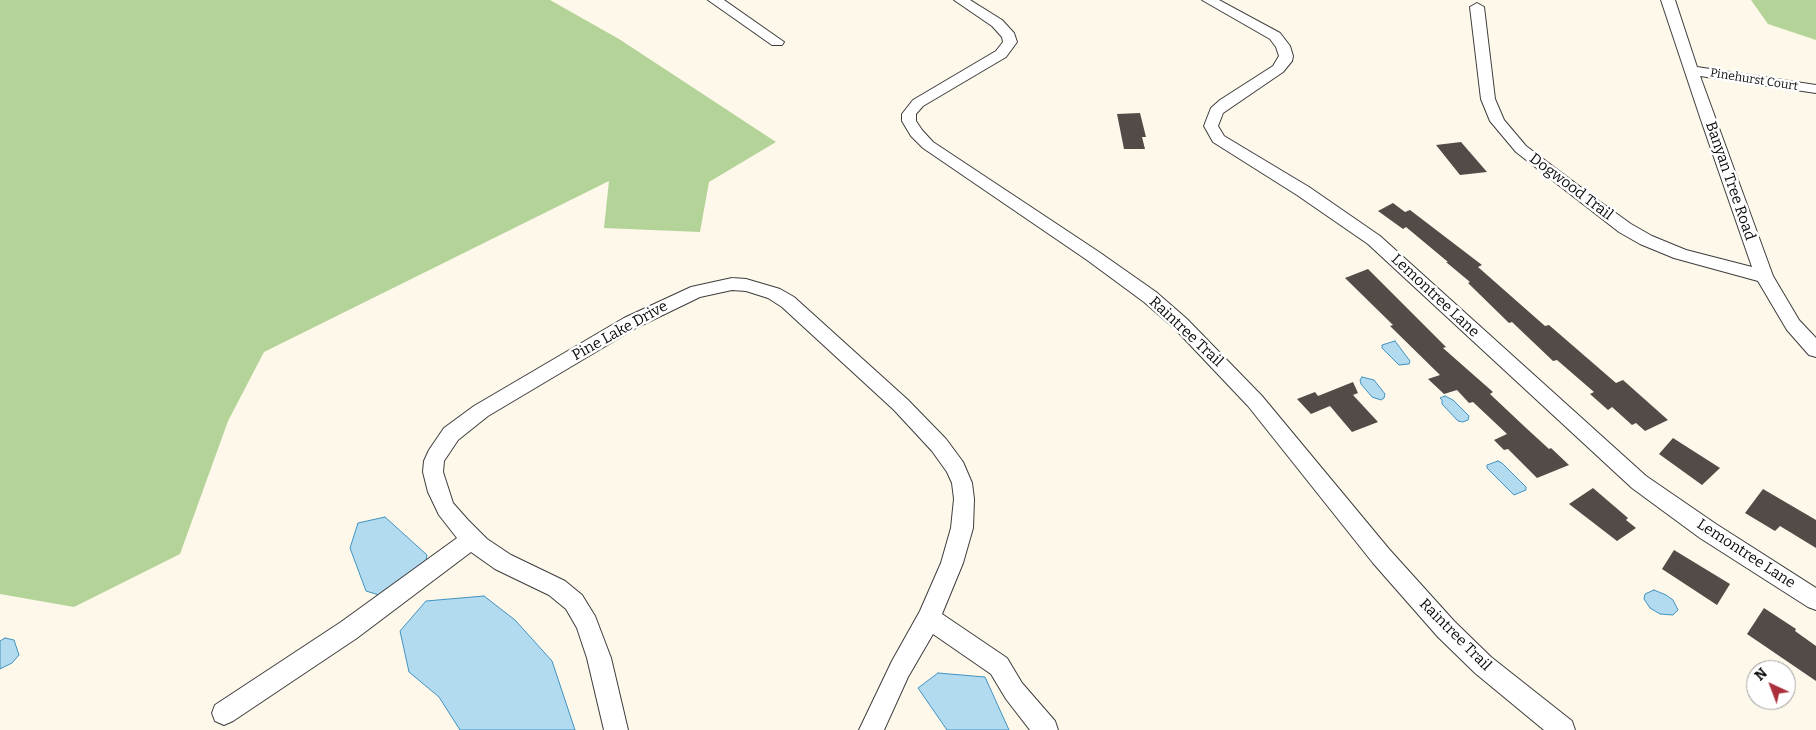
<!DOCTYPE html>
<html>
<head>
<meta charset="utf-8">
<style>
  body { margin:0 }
  #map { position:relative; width:1816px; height:730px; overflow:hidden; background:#fdf8e9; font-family:Bitter,serif }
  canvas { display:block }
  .north { position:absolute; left:1746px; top:660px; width:50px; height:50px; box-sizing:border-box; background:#fff; border:1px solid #9d9d9d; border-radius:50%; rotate:317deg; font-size:14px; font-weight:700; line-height:20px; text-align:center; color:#0a0a0a }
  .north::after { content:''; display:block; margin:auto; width:18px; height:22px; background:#ac303b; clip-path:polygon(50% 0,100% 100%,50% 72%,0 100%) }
</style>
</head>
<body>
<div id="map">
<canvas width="1816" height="730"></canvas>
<div class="north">N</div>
</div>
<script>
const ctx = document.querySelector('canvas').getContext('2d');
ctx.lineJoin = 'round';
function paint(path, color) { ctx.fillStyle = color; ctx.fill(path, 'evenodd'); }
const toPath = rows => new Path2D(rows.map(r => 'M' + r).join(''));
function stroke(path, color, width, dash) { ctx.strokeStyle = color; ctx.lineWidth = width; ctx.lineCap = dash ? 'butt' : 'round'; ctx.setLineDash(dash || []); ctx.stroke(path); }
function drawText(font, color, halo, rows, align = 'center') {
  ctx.font = font + ' Bitter,serif'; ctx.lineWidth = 5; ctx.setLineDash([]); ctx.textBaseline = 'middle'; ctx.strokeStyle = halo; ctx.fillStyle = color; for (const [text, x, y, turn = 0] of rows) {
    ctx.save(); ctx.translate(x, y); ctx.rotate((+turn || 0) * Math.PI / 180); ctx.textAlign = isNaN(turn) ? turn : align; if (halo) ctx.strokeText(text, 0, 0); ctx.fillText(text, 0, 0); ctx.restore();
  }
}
const forest = toPath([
  [0,0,550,0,619,39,776,142,709,182,700,232,604,228,609,181,264,352,228,421,180,554,74,607,0,594],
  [1751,0,1816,0,1816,40,1768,24]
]);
const water = toPath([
  [1395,341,1410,361,1409,364,1399,365,1382,348,1382,345,1395,341],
  [1362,377,1374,380,1385,394,1384,398,1381,400,1372,397,1361,384,1360,380,1362,377],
  [1445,396,1453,400,1469,416,1468,420,1463,422,1458,421,1442,404,1442,400,1440,398,1445,396],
  [1498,461,1502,463,1526,487,1526,490,1514,495,1487,468,1487,465,1498,461],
  [385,517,427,555,425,565,379,595,366,591,350,548,358,523,385,517],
  [1654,590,1666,595,1673,600,1678,610,1673,615,1660,614,1650,608,1644,599,1645,594,1654,590],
  [484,596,515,620,552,661,575,730,460,730,439,697,409,672,400,631,426,601,484,596],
  [5,638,14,640,19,655,12,663,0,669,0,641,5,638],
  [938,673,985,677,1009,730,947,730,918,688,938,673]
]);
const building = toPath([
  [1140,113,1146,137,1142,137,1145,149,1124,149,1117,114],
  [1461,142,1487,172,1460,175,1436,145],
  [1393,203,1405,212,1410,210,1482,265,1478,267,1545,326,1549,325,1616,383,1623,380,1668,420,1645,431,1636,423,1632,425,1612,407,1608,410,1590,394,1594,392,1557,360,1553,361,1512,322,1509,323,1468,283,1470,282,1446,262,1448,262,1406,227,1403,229,1378,211],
  [1368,269,1446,347,1443,348,1493,392,1490,394,1525,427,1549,449,1551,448,1569,465,1537,478,1508,449,1504,450,1494,440,1507,434,1473,402,1469,403,1457,390,1444,394,1428,379,1440,375,1390,326,1393,325,1345,278],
  [1353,382,1358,393,1353,395,1378,422,1352,432,1330,406,1311,414,1297,399,1315,392,1318,396],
  [1673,438,1720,468,1702,485,1659,454],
  [1593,488,1628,518,1626,520,1636,528,1617,541,1569,504],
  [1763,489,1816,520,1816,548,1780,526,1775,531,1745,513],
  [1674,550,1730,584,1717,605,1662,569],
  [1764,608,1796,629,1795,631,1816,646,1816,681,1747,634]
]);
const minor = toPath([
  [708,0,724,0,784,42,782,45,772,45,708,0],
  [954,0,970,0,1002,20,1014,33,1017,42,1006,57,923,106,916,114,916,121,922,130,933,142,1099,252,1156,292,1187,319,1262,396,1389,549,1454,621,1491,657,1572,721,1575,730,1544,730,1475,673,1438,637,1373,563,1248,406,1175,329,1144,302,1087,260,923,148,911,136,902,121,902,114,913,100,996,51,1003,42,1002,37,992,26,954,0],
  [1202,0,1219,0,1280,33,1290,46,1293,56,1292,61,1283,72,1223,113,1218,126,1224,136,1309,187,1380,236,1646,476,1716,524,1816,588,1816,610,1808,607,1700,538,1632,488,1368,244,1297,195,1213,142,1204,126,1211,108,1220,100,1273,66,1279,56,1276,47,1270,39,1202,0],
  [1661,0,1675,0,1697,67,1816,85,1816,93,1700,76,1773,276,1799,320,1816,338,1816,357,1809,355,1787,330,1758,281,1674,258,1640,244,1619,232,1516,152,1490,121,1481,99,1470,7,1477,3,1484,7,1495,99,1504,120,1526,146,1599,201,1631,224,1652,236,1686,250,1752,267,1701,120,1661,0],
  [732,278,746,279,780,289,794,297,908,400,946,439,963,462,972,483,974,499,973,528,963,563,942,614,1007,658,1022,683,1055,721,1058,730,1030,730,1006,699,991,674,933,634,908,677,884,730,859,730,892,661,920,611,941,563,951,528,954,499,952,483,947,472,932,451,894,410,782,307,768,298,746,291,732,290,700,297,636,328,488,416,458,440,444,461,443,472,453,503,468,520,487,539,511,555,565,581,582,595,595,616,611,658,628,730,604,730,587,658,577,628,566,609,549,595,495,569,471,552,357,638,233,721,224,725,215,721,212,713,215,705,341,622,457,538,439,515,428,492,423,472,424,461,429,450,444,428,474,406,624,318,691,287,732,278]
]);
const farStreetnames = [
  ["Pinehurst Court",1754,80,9]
];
const streetNames = [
  ["Banyan Tree Road",1730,181,71],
  ["Dogwood Trail",1571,187,37],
  ["Lemontree Lane",1435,296,43],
  ["Pine Lake Drive",620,331,-29],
  ["Raintree Trail",1186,332,43],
  ["Lemontree Lane",1746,554,33],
  ["Raintree Trail",1455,635,45]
];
paint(forest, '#b4d398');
paint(water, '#b3dbf0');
stroke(water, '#4192c0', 1);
paint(building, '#524b48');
stroke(minor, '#3d3d3d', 2);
paint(minor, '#fff');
drawText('12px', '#0a0a0a', '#fff', farStreetnames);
drawText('15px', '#0a0a0a', '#fff', streetNames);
</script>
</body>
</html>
